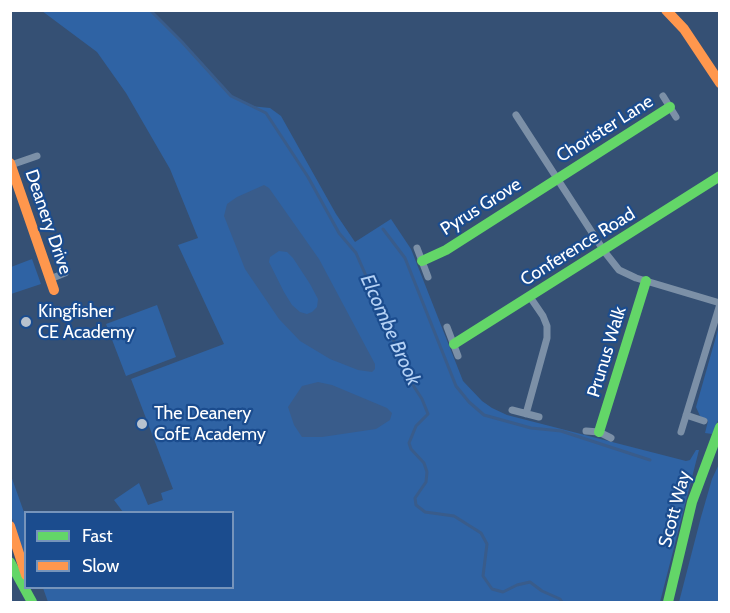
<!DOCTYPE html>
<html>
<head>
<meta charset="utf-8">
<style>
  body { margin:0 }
  #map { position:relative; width:730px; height:613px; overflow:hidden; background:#355074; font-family:Cabin,sans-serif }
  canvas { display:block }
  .frame { position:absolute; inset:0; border:12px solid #fff; pointer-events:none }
  .legend { position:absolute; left:24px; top:511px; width:210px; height:78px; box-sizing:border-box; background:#1b4c8e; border:2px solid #7694bb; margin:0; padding:8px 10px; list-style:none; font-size:18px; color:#fff }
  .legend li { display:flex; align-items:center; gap:12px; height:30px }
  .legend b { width:30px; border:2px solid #7694bb }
</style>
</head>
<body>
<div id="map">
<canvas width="730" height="613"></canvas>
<div class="frame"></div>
<ul class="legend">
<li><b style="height:8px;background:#63d668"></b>Fast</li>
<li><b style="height:8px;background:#ff974d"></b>Slow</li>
</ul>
</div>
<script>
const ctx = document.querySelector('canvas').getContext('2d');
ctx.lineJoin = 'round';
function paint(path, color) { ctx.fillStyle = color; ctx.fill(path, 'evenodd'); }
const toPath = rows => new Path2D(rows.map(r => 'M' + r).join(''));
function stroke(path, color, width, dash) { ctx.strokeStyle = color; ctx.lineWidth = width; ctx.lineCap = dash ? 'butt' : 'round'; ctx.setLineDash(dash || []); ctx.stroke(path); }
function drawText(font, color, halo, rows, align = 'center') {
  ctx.font = font + ' Cabin,sans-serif'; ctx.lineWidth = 4.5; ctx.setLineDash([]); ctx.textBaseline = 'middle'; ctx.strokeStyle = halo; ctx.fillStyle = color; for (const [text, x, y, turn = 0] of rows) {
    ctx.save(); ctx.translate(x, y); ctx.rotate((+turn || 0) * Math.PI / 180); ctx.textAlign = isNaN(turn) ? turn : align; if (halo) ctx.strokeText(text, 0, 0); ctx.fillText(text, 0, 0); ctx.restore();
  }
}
const green = toPath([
  [42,11,150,11,182,42,231,96,250,106,270,108,281,116,336,214,355,242,391,219,411,249,463,381,482,401,492,408,507,415,686,461,690,460,696,450,699,450,660,602,48,602,43,588,232,588,232,512,123,512,114,500,139,483,148,505,163,500,161,493,173,489,131,379,224,344,178,245,198,238,170,169,126,93,97,52],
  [32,259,41,284,11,294,11,267],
  [157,305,176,357,126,376,106,324],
  [719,326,719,418,712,434,705,433,708,421,700,416,696,407],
  [719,464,719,602,679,602,701,517,712,479],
  [10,473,25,515,25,561,11,515]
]);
const water = toPath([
  [264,185,269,188,319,259,375,364,375,369,372,372,358,370,330,359,300,341,279,319,245,269,224,216,227,204,237,197],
  [279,251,287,252,293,258,310,284,318,299,317,307,312,312,307,314,300,312,292,305,284,292,269,262,270,257],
  [318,382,332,385,387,408,392,413,390,420,376,429,322,437,302,437,294,425,288,407,302,386]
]);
const stream = toPath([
  [150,10,182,42,231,96,266,113,308,177,339,233,356,253,380,308,390,326,394,342,409,379,422,399,428,414,416,426,409,443,411,449,424,463,427,472,426,482,415,498,416,505,425,512,454,516,481,533,487,544,483,576,492,589,503,592,517,585,530,582,542,591,560,599,562,602],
  [383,229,405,258,456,386,469,402,484,415,531,428,561,431,650,460],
  [10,600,12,602]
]);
const street = toPath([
  [663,96,676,117],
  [516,115,604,251,619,270,636,278,720,303],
  [11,165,37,156],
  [417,248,428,277],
  [50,279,65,273],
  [447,327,458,356],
  [512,410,539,417],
  [526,414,547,338,547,326,543,316,530,297],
  [686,415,704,421],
  [586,431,599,432,611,438],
  [681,432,720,304]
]);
const fast = toPath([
  [422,261,446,250,670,107],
  [454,344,720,176],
  [599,432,646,281],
  [10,562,32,602],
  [668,602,692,502,720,427]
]);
const slow = toPath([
  [666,10,684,29,720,83],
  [10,163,54,290],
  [10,526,26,575]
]);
const markers = [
  [26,322,6,"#b8c2ce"],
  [142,424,6,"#b8c2ce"]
];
const streetNames = [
  ["Chorister Lane",605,129,-32],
  ["Pyrus Grove",481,207,-32],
  ["Deanery Drive",48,222,71],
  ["Conference Road",578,247,-32],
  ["Prunus Walk",607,352,-73],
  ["Scott Way",675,509,-75]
];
const poiNames = [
  ["Kingfisher",38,312],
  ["CE Academy",38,333],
  ["The Deanery",154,414],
  ["CofE Academy",154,435]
];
const waterNames = [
  ["Elcombe Brook",390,330,66]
];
paint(green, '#2f63a4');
paint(water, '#395c8b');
stroke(stream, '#395c8b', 3);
stroke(street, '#7c90a7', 7);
stroke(fast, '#63d668', 10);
stroke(slow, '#ff974d', 10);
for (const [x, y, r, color] of markers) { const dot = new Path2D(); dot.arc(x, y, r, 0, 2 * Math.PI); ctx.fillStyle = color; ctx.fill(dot); stroke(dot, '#1b4c8e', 2); }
drawText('18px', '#fff', '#1b4c8e', streetNames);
drawText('18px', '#fff', '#1b4c8e', poiNames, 'left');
drawText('italic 20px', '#b4d1f5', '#1b4c8e', waterNames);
</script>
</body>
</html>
